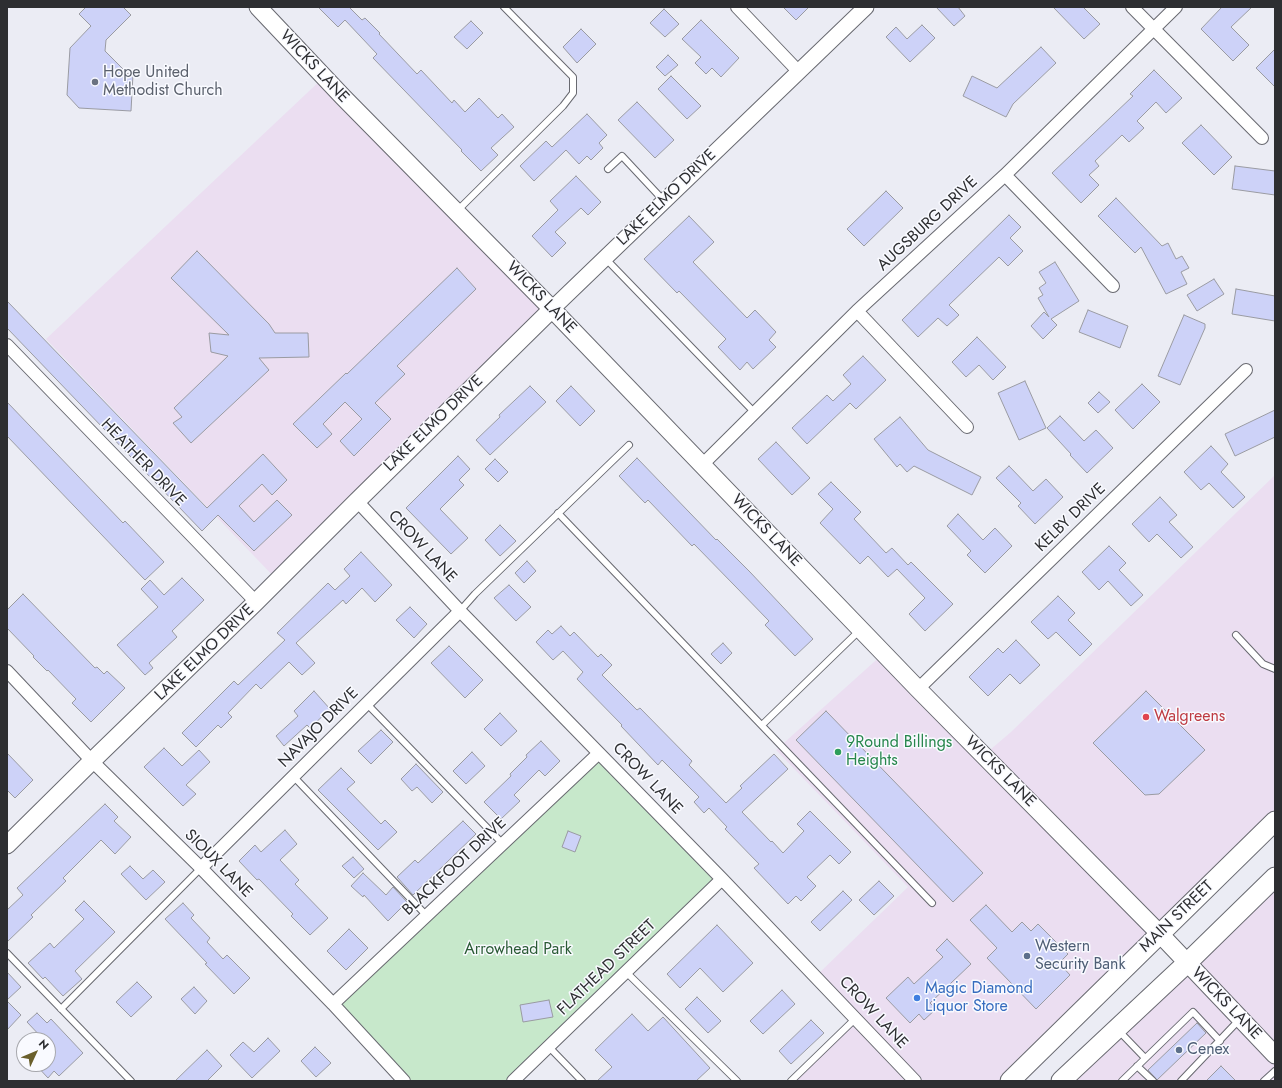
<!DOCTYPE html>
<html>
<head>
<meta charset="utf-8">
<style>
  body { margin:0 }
  #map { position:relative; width:1282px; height:1088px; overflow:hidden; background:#ebecf4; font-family:Jost,sans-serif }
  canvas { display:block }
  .frame { position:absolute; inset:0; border:8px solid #2d2e31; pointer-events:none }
  .north { position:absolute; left:16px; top:1032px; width:40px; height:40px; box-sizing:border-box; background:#f9faff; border:1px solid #a7a8ad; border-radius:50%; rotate:46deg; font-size:11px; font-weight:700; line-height:16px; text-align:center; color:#2d2e31 }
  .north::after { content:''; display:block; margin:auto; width:14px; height:18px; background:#6a5f2c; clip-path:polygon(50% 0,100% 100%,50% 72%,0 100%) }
</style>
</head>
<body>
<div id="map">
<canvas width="1282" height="1088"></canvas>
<div class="frame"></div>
<div class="north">N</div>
</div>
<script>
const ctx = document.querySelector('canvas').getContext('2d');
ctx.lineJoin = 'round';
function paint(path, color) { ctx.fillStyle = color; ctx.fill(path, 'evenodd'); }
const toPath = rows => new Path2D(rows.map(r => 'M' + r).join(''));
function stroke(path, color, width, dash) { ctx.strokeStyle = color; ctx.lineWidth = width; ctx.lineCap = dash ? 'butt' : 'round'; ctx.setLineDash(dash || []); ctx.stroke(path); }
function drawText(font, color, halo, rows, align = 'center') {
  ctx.font = font + ' Jost,sans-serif'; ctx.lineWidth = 3; ctx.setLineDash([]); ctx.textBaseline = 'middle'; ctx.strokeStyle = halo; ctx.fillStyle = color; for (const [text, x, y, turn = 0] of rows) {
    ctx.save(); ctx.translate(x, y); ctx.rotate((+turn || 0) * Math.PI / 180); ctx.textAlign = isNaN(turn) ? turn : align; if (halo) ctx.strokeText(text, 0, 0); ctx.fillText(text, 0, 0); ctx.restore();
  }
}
const commercial = toPath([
  [324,77,552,309,278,581,46,339],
  [1275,475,1275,821,1010,1081,791,1081,856,1018,816,976,908,887,776,750,884,653,984,755,1011,732],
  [1275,878,1275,1081,1063,1081]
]);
const green = toPath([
  [599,762,718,883,506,1081,409,1081,337,1008,450,894]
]);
const building = toPath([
  [86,7,123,7,131,15,106,40,105,51,128,74,133,74,131,111,79,108,67,95,70,48,91,26,79,14,86,7],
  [318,7,349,7,362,20,365,18,380,33,379,34,417,74,421,70,452,103,454,100,465,112,479,98,498,118,502,114,514,127,491,148,498,155,481,171,461,151,462,150,373,58,377,54,345,20,338,27,318,7],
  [783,7,809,7,796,20,783,7],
  [936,7,958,7,965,16,954,26,936,7],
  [1053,7,1083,7,1100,24,1084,39,1053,7],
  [1222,7,1252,7,1231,27,1249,45,1233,61,1201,29,1222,7],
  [664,9,679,24,665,37,650,23,664,9],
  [701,20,739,58,721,77,712,68,706,74,695,63,701,57,682,39,701,20],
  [471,21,483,33,467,49,454,37,471,21],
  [922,25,935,38,910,62,886,37,896,27,907,39,922,25],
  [581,29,596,44,577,63,563,47,581,29],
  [1041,47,1056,63,1013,104,1006,117,963,96,972,76,997,88,1041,47],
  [1275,49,1275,87,1256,68,1275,49],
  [668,55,678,65,665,76,656,67,668,55],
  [1154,70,1182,98,1166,113,1156,102,1137,121,1144,128,1129,142,1122,135,1095,161,1099,166,1089,175,1099,185,1081,203,1052,173,1133,96,1130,94,1154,70],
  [671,76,701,106,687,119,658,89,671,76],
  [637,102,674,140,655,158,618,120,637,102],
  [587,114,607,135,599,143,603,148,591,160,587,156,579,164,566,150,534,181,520,166,546,141,552,147,587,114],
  [1201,125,1232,157,1214,175,1182,143,1201,125],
  [1235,166,1275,171,1275,195,1232,189,1235,166],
  [576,176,601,202,588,215,581,208,555,232,566,243,552,257,532,236,558,210,550,201,576,176],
  [886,191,903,208,864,246,847,229,886,191],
  [1116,198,1162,246,1168,243,1176,259,1182,256,1189,268,1181,272,1187,284,1166,294,1141,247,1135,253,1098,216,1116,198],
  [1009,215,1021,227,1010,238,1023,251,1008,266,999,257,949,305,959,315,947,326,938,318,918,337,902,320,1009,215],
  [689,216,714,242,693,262,747,318,755,310,776,332,769,340,776,347,753,369,747,362,740,370,718,347,726,339,679,291,677,293,644,259,689,216],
  [197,251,269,324,275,333,308,333,309,357,259,358,269,370,191,443,173,423,182,417,174,408,228,356,211,352,209,333,229,335,171,278,197,251],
  [1055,262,1079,301,1051,319,1057,325,1043,339,1031,326,1044,312,1049,317,1038,298,1043,295,1039,288,1046,283,1039,272,1055,262],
  [457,268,476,289,397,366,405,374,375,403,391,419,354,456,340,441,362,419,345,402,323,424,332,434,317,448,293,424,346,373,347,374,457,268],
  [1214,279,1224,294,1197,311,1187,295,1214,279],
  [1236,289,1275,296,1275,321,1232,314,1236,289],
  [7,301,207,508,263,454,287,480,272,495,262,484,239,506,254,522,277,500,292,515,254,551,218,515,202,531,7,328,7,301],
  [1088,310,1128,326,1120,348,1079,332,1088,310],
  [1184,315,1205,324,1205,328,1180,385,1158,376,1184,315],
  [977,337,1006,367,993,380,979,365,966,377,952,362,977,337],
  [863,356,886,380,856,409,850,403,807,444,792,428,827,395,833,401,851,384,843,375,863,356],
  [1025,381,1046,428,1019,440,998,393,1025,381],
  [1142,384,1160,402,1133,429,1115,410,1142,384],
  [530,386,546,402,490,455,476,440,500,417,499,415,530,386],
  [571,386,595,411,580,426,556,401,571,386],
  [1099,392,1110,402,1098,413,1088,403,1099,392],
  [7,402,123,523,125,521,164,562,145,580,7,436,7,402],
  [1275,410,1275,437,1235,456,1225,434,1275,410],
  [1060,416,1084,441,1096,430,1113,448,1087,473,1070,455,1071,454,1047,428,1060,416],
  [900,417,928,450,981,477,972,495,914,466,907,472,900,464,897,467,874,439,900,417],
  [776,442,810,478,792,495,758,459,776,442],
  [1211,446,1228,464,1221,472,1245,497,1233,508,1209,483,1201,490,1184,472,1211,446],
  [458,456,470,469,459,480,464,485,440,509,468,538,451,554,406,508,458,456],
  [637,458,716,540,717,539,750,572,813,639,795,656,765,625,769,621,735,586,694,544,692,546,648,500,645,503,619,476,637,458],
  [495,459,508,472,498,482,485,469,495,459],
  [1009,466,1033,491,1046,479,1063,497,1035,524,1018,506,1021,503,996,478,1009,466],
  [831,482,861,512,854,519,886,553,892,548,908,565,911,562,953,604,925,631,909,614,925,598,897,569,888,577,868,556,860,564,820,523,833,509,818,494,831,482],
  [1160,497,1177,515,1169,522,1193,547,1181,558,1157,534,1149,542,1132,524,1160,497],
  [958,514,983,540,995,528,1012,546,985,573,967,555,971,551,947,526,958,514],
  [500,525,516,541,500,556,485,540,500,525],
  [1109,546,1126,563,1119,570,1143,595,1131,606,1108,581,1099,590,1082,572,1109,546],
  [361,552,392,585,375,602,362,588,346,604,343,600,296,643,315,663,302,675,289,662,261,689,256,684,228,713,232,717,221,728,218,725,196,747,182,733,234,681,238,685,285,640,277,633,328,583,335,590,350,576,344,569,361,552],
  [527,561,536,571,524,583,515,573,527,561],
  [182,578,204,600,172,631,177,637,149,663,153,668,145,675,117,645,158,607,141,589,150,580,164,595,182,578],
  [509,585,531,607,516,621,494,598,509,585],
  [23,594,95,668,97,667,104,674,107,671,125,688,91,722,72,703,76,699,48,670,47,671,33,657,34,656,7,628,7,610,23,594],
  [1058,596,1075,613,1068,620,1092,644,1080,656,1056,632,1048,639,1031,622,1058,596],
  [410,607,427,624,414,638,396,620,410,607],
  [561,626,570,636,574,632,598,657,601,654,612,665,602,675,637,710,640,708,692,761,689,765,726,803,742,788,740,786,774,754,788,769,742,812,771,842,772,841,783,853,804,831,797,824,810,811,851,852,839,864,830,855,807,877,816,886,801,901,796,896,788,904,754,868,759,864,725,829,727,827,709,808,704,813,694,802,699,797,662,760,658,765,621,726,622,725,577,679,583,672,563,651,553,660,536,642,548,630,552,634,561,626],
  [1016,640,1040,665,1020,684,1010,674,988,696,969,677,998,648,1003,653,1016,640],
  [723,643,732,653,721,664,711,654,723,643],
  [449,646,483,680,465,698,431,663,449,646],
  [314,691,330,709,310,728,307,725,284,746,276,736,298,716,294,711,314,691],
  [1146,691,1205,750,1159,794,1145,795,1093,743,1146,691],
  [826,711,983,873,953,902,796,740,826,711],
  [500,713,517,731,501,746,484,729,500,713],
  [381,730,393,742,371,764,358,751,381,730],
  [541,741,560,761,545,776,539,770,514,795,520,801,501,819,484,802,511,776,510,774,527,757,526,755,541,741],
  [164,748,182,766,199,750,210,762,186,785,196,794,183,806,144,767,164,748],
  [472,752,485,766,466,784,453,771,472,752],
  [7,753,33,780,15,798,7,790,7,753],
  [416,764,443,792,432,803,417,787,412,791,401,779,416,764],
  [341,768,355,782,347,789,381,824,385,820,397,832,378,850,318,790,341,768],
  [105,804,118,817,114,821,131,837,115,854,101,840,63,878,66,881,31,915,33,917,7,942,7,910,23,895,17,888,105,804],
  [463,821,476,834,413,895,397,877,415,860,418,863,463,821],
  [285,830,297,844,280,860,299,880,295,884,328,918,310,935,291,916,293,914,259,879,257,880,239,861,255,845,261,852,285,830],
  [568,831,581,836,575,852,562,847,568,831],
  [353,857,364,869,354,878,342,866,353,857],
  [130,866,143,879,153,870,165,882,146,900,121,874,130,866],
  [363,873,386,895,393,887,407,902,388,921,364,895,363,897,351,886,363,873],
  [879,881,894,896,874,915,859,900,879,881],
  [843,891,852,900,820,931,811,922,843,891],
  [84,901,115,932,75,971,82,979,63,996,45,977,43,979,28,963,50,943,54,948,84,919,75,910,84,901],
  [183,903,194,915,191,918,210,938,207,942,223,959,227,955,250,978,234,994,205,964,207,963,165,919,183,903],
  [986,905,1012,932,1022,922,1031,931,1038,924,1068,954,1059,963,1070,975,1036,1009,987,958,997,948,970,920,986,905],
  [717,925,753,963,723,992,700,968,680,988,667,974,717,925],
  [349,929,368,948,346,970,327,951,349,929],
  [947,939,971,964,930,1003,936,1009,924,1020,919,1014,910,1023,886,998,908,977,914,984,943,957,936,950,947,939],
  [7,972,21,987,7,1000,7,972],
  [137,982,152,997,131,1017,116,1002,137,982],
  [194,987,207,1001,195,1014,181,999,194,987],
  [782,990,795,1004,763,1034,750,1021,782,990],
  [697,997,721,1021,708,1033,685,1009,697,997],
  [549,1000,553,1017,523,1022,520,1005,549,1000],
  [7,1001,21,1015,7,1030,7,1001],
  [37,1013,47,1023,51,1019,83,1053,59,1076,54,1071,48,1078,35,1064,48,1064,48,1055,54,1050,48,1044,48,1040,44,1040,27,1022,37,1013],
  [632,1014,648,1031,663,1017,710,1068,696,1081,597,1081,612,1067,595,1050,632,1014],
  [811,1020,824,1033,791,1064,779,1051,811,1020],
  [1197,1023,1206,1033,1157,1080,1148,1070,1197,1023],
  [268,1038,280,1051,252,1078,230,1055,243,1042,254,1052,268,1038],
  [315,1047,331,1063,316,1077,301,1061,315,1047],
  [207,1050,222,1066,207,1081,175,1081,207,1050],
  [1221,1066,1236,1081,1206,1081,1221,1066]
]);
const service = toPath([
  [608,169,622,156,664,201],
  [457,211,563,106,573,93,573,77,504,7],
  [605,258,755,413],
  [558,513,932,903],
  [460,611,475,594,629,445],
  [1236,635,1263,664,1275,669],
  [367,704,503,844],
  [762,725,860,630],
  [293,776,427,916],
  [7,953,131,1081],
  [626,972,737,1081],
  [61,1009,201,868],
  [1118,1030,1145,1058],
  [549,1047,582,1081],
  [1137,1066,1153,1081],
  [791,1081,856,1018],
  [1122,1081,1193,1012,1220,1041],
  [1181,1081,1239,1020],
  [1264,1081,1275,1071]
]);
const minor = toPath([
  [737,7,798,71],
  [1132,7,1262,138],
  [1005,175,1113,286],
  [857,311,967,427],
  [7,345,256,602],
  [702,465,857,311,1005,175,1176,7],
  [357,501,460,611,722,879,915,1081],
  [7,671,92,761,201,868,333,1004,404,1081],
  [918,689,1246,370],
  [201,868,460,611],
  [333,1004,599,753],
  [513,1081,722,879]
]);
const tertiary = toPath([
  [552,309,866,7]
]);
const secondary = toPath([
  [258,7,343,97,552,309,918,689,1160,934,1275,1055],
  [7,845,92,761,256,602,357,501,552,309]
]);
const primary = toPath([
  [1010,1081,1275,821],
  [1061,1081,1187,963,1275,877]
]);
const markers = [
  [95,82,4,"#6b7280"],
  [1146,717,4,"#e0444e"],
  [838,752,4,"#2e9e5b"],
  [1027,956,4,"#5c6f8a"],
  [917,998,4,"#3f7fe0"],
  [1179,1050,4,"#5c6f8a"]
];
const streetNames = [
  ["WICKS LANE",314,67,47],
  ["LAKE ELMO DRIVE",667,198,-44],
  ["AUGSBURG DRIVE",928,224,-43],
  ["WICKS LANE",541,298,46],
  ["LAKE ELMO DRIVE",434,424,-44],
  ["HEATHER DRIVE",143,463,46],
  ["KELBY DRIVE",1071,518,-44],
  ["WICKS LANE",766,531,46],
  ["CROW LANE",422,547,47],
  ["LAKE ELMO DRIVE",205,653,-44],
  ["NAVAJO DRIVE",319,728,-45],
  ["WICKS LANE",1000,772,45],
  ["CROW LANE",647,779,46],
  ["SIOUX LANE",218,864,45],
  ["BLACKFOOT DRIVE",455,867,-43],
  ["MAIN STREET",1177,917,-44],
  ["FLATHEAD STREET",607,968,-44],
  ["WICKS LANE",1226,1004,46],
  ["CROW LANE",873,1013,47]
];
const worshipNames = [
  ["Hope United",103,73],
  ["Methodist Church",103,91]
];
const healthNames = [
  ["Walgreens",1154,717]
];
const leisureNames = [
  ["9Round Billings",846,743],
  ["Heights",846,761]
];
const serviceNames = [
  ["Western",1035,947],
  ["Security Bank",1035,965],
  ["Cenex",1187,1050]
];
const parkNames = [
  ["Arrowhead Park",518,950]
];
const shopNames = [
  ["Magic Diamond",925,989],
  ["Liquor Store",925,1007]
];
paint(commercial, '#ebdef1');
paint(green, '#c7e8cb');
paint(building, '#cdd2f8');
stroke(building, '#9a9ba2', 1);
stroke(service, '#686970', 8);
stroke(minor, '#686970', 14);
stroke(tertiary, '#686970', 17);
stroke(secondary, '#686970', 19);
stroke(primary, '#686970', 21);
stroke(service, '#fff', 6);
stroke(minor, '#fff', 12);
stroke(tertiary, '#fff', 15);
stroke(secondary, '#fff', 17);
stroke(primary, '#fff', 19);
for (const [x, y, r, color] of markers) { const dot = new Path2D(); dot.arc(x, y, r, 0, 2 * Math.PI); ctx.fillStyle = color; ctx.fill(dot); stroke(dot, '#f9faff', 1.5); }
drawText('16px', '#2d2e31', '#f9faff', streetNames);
drawText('16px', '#5b616d', '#f9faff', worshipNames, 'left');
drawText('16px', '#be3a42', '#f9faff', healthNames, 'left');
drawText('16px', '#27864d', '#f9faff', leisureNames, 'left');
drawText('16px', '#4e5e75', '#f9faff', serviceNames, 'left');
drawText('16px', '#2a5b35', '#f9faff', parkNames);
drawText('16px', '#366cbe', '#f9faff', shopNames, 'left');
</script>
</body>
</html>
